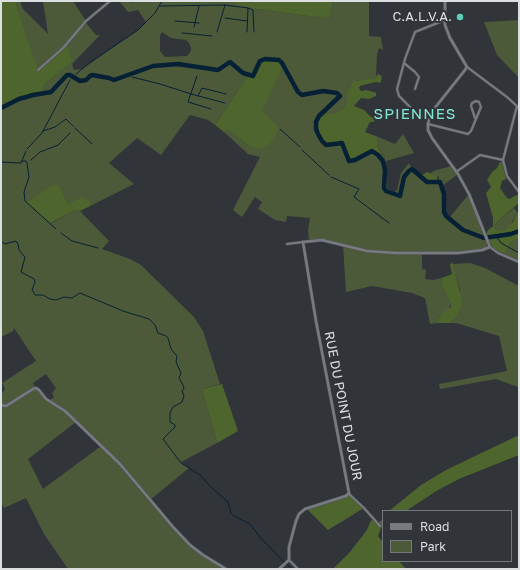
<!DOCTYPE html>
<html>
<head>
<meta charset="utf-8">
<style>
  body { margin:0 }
  #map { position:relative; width:520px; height:570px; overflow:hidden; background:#313439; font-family:"Golos Text",sans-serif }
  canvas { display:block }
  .frame { position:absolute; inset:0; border:2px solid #dcdfe2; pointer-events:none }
  .legend { position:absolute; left:382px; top:510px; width:130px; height:52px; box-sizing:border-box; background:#313439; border:1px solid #75787d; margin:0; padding:5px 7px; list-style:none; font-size:12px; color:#dcdfe2 }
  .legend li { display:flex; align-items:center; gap:8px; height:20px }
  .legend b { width:20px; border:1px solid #75787d }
</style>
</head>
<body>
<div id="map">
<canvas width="520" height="570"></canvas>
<div class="frame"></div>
<ul class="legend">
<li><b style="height:5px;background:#777b81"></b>Road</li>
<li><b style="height:11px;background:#4c5a3a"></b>Park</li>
</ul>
</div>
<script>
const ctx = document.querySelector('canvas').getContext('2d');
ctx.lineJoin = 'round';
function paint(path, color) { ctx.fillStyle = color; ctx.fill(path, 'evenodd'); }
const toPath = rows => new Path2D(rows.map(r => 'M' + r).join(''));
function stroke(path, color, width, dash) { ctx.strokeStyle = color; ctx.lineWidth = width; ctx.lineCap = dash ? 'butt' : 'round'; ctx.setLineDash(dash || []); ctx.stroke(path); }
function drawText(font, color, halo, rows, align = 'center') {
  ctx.font = font + ' "Golos Text",sans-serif'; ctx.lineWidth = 4; ctx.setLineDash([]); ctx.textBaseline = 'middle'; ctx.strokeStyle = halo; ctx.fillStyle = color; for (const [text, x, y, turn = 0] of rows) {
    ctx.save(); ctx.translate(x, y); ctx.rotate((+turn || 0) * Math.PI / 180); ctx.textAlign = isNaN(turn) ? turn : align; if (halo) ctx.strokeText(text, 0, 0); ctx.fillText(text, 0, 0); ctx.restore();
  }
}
const green = toPath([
  [15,1,20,1,23,9,48,34,43,1,73,1,86,21,85,22,96,35,100,35,72,64,74,70,82,69,138,30,146,22,138,10,128,12,119,1,131,1,132,3,135,1,254,1,256,9,330,19,333,1,369,1,369,36,381,37,383,50,379,48,377,55,376,76,375,78,355,81,351,84,347,92,347,103,343,109,335,114,328,114,324,110,316,122,316,129,318,134,332,145,342,143,344,147,363,155,372,151,378,155,383,161,385,159,384,157,378,148,377,144,378,137,395,144,403,134,414,153,386,161,387,187,388,189,395,192,397,190,401,173,409,163,412,169,423,180,439,179,430,173,436,170,452,166,458,174,442,186,444,194,444,212,449,218,469,194,487,242,487,246,484,248,458,253,422,254,422,269,426,270,425,279,433,280,442,278,441,283,451,304,449,310,440,315,437,321,438,323,430,324,425,298,412,293,372,286,346,292,343,245,327,241,309,241,308,230,310,218,287,216,286,222,275,220,258,209,262,202,255,197,242,217,233,210,260,157,248,154,224,132,226,128,249,146,261,111,283,66,265,59,260,61,253,76,245,80,215,125,208,120,190,115,161,155,137,138,109,163,134,184,92,205,90,201,68,204,60,186,33,209,50,224,75,210,80,211,109,241,102,249,130,259,141,265,194,317,203,331,220,384,202,389,217,443,181,462,189,468,150,500,190,545,226,569,68,569,44,534,26,498,4,508,1,502,1,395,5,389,2,383,36,361,14,328,13,331,1,337,1,108,19,99,42,93,45,84,72,62,38,70],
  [162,32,171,38,186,40,189,43,191,48,191,51,187,56,165,57,160,51,160,35],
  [46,374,56,388,52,393,54,397,49,401,35,388,33,383],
  [76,422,101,446,43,489,28,459],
  [519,20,519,78,497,55,484,22],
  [514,208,517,212,510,226,505,230,499,230,493,227,499,220],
  [519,239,519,262,502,255,505,253,511,242],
  [470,263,485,268,519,286,519,387,512,385,496,379,440,389,439,384,507,371,499,336,456,323,450,323,458,315,461,308,460,289,452,264]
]);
const forest = toPath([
  [1,1,15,1,38,69,67,43,72,62,45,84,42,93,19,99,1,108],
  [230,1,333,1,330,19,256,9,230,2],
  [265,59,279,60,283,66,262,111,279,128,270,144,263,148,257,148,249,146,227,129,224,132,215,125,245,80,250,76,253,76,260,61],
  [378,74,382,76,381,81,380,83,376,82,360,86,359,88,360,90,362,91,366,90,374,92,376,93,376,96,369,99,361,98,354,106,364,110,371,117,375,118,374,122,370,122,365,132,378,137,377,144,378,148,385,159,383,161,378,155,371,151,355,160,349,161,346,159,342,143,326,145,322,141,317,130,316,122,324,110,328,114,334,114,343,109,347,103,347,92,351,84,354,81,375,78],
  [500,162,502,162,506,179,502,181,500,188,507,198,509,199,519,194,519,203,499,220,493,227,499,230,505,230,513,222,517,212,519,213,519,239,511,242,505,253,502,254,493,248,486,235,488,230,493,226,493,218,486,193,491,187,487,180,492,172,497,168],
  [427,172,436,176,439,179,440,182,427,182,423,180,422,178,422,175],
  [54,184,60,186,68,204,83,197,90,201,92,205,80,211,75,210,49,224,27,203],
  [452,262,462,299,461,308,458,315,450,323,438,323,437,321,440,315,451,307,451,304,441,283,442,278,452,274,450,265],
  [222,384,238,431,217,443,202,389],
  [519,435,519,455,459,479,438,490,406,511,389,511,421,485,446,470],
  [349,494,364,508,328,530,307,509],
  [374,518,378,523,383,519,383,527,381,528,378,536,383,542,383,561,399,561,406,569,333,569,349,553,367,530,370,522]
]);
const stream = toPath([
  [160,6,225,5,248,8,247,32],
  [248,8,253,10,254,32],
  [225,18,247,21],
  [175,21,199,23],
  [194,27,199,6],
  [217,32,225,5],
  [182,33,212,36],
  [76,74,92,61,138,30,155,13,162,1],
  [197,76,188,102,211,109],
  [132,77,160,84,191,94,225,103],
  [198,96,202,88,226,94],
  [75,128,92,144],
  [280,129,300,147],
  [43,131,55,127,66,119,73,126],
  [27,149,42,133,70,80],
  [302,150,329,175],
  [31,160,40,152,58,145,70,133],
  [22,161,26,161,27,163,29,177,24,192,25,201,56,229],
  [1,162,21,163,26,151],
  [331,177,359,189,354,197,389,223],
  [438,182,438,177],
  [61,233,72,241,98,248],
  [496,236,501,243,519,253],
  [1,241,5,244,16,241,18,244,19,250,25,257,21,272,34,279,35,282,32,290,35,295,43,295,50,299,56,300,64,297,72,298,80,293,123,311,149,319,155,325,158,333,166,336,168,338,171,349,177,356,176,362,181,373,179,378,183,385,184,388,182,391,184,396,182,402,173,407,170,413,170,422,175,425,175,427,163,439,181,463,200,475,213,489,228,502,231,513,234,516,250,524,260,537,284,562],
  [287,564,292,569]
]);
const river = toPath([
  [1,108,19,99,33,95,51,92,67,75,70,75,80,81,86,80,90,76,92,75,109,78,114,80,153,66,178,64,218,70,230,62,243,73,253,76,260,61,265,59,279,60,282,63,298,92,302,95,323,91,337,93,340,96,319,116,316,122,316,129,318,134,322,141,326,145,342,143,349,161,355,160,372,151,378,155,383,161,385,170,384,188,386,191,400,196,404,177,409,171,412,169,427,182,440,182,444,194,444,212,446,216,463,230,484,238,511,234,519,231]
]);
const minor = toPath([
  [404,63,415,72,419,77,415,89],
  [467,67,507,97,519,108],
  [38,70,63,48,86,21,110,1],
  [517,106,503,160,507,176,519,192],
  [429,117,420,116,412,112,410,107,399,96,397,89,405,59,415,32,445,20],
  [428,124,468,134,471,131,481,107,479,102,476,101,472,103,471,106,475,118],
  [456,172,480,155,503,160],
  [287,244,303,242],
  [490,247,498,253,519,262],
  [349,494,364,508,380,526],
  [289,560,298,569]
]);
const tertiary = toPath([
  [1,405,6,406,33,389,36,388,39,390,46,399,65,411,120,464,173,527,190,545,203,555,226,569],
  [279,569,289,560,289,547,296,521,299,514,305,509,346,496,349,493,316,321,303,242,322,240,367,251,396,253,458,253,482,250,490,247,469,194,458,174,432,138,428,130,428,124,430,114,465,70,467,67,450,38,445,25,445,1]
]);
const markers = [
  [460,17,4,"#5cceba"]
];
const poiNames = [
  ["C.A.L.V.A.",452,17]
];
const streetNames = [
  ["RUE DU POINT DU JOUR",343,406,79]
];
const quarterNames = [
  ["SPIENNES",415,114]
];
paint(green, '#4c5a3a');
paint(forest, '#4e652d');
stroke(stream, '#062035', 1);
stroke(river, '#062035', 4.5);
stroke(minor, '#505357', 3);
stroke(tertiary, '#505357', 3.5);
stroke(minor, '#777b81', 2);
stroke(tertiary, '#777b81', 2.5);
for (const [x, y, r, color] of markers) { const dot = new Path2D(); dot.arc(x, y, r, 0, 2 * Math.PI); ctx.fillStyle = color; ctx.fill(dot); stroke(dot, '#313439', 1.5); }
drawText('13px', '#dcdfe2', '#313439', poiNames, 'right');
drawText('13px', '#dcdfe2', '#313439', streetNames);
ctx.letterSpacing = '1px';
drawText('15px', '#80e6d3', '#313439', quarterNames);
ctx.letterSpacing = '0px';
</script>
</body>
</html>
